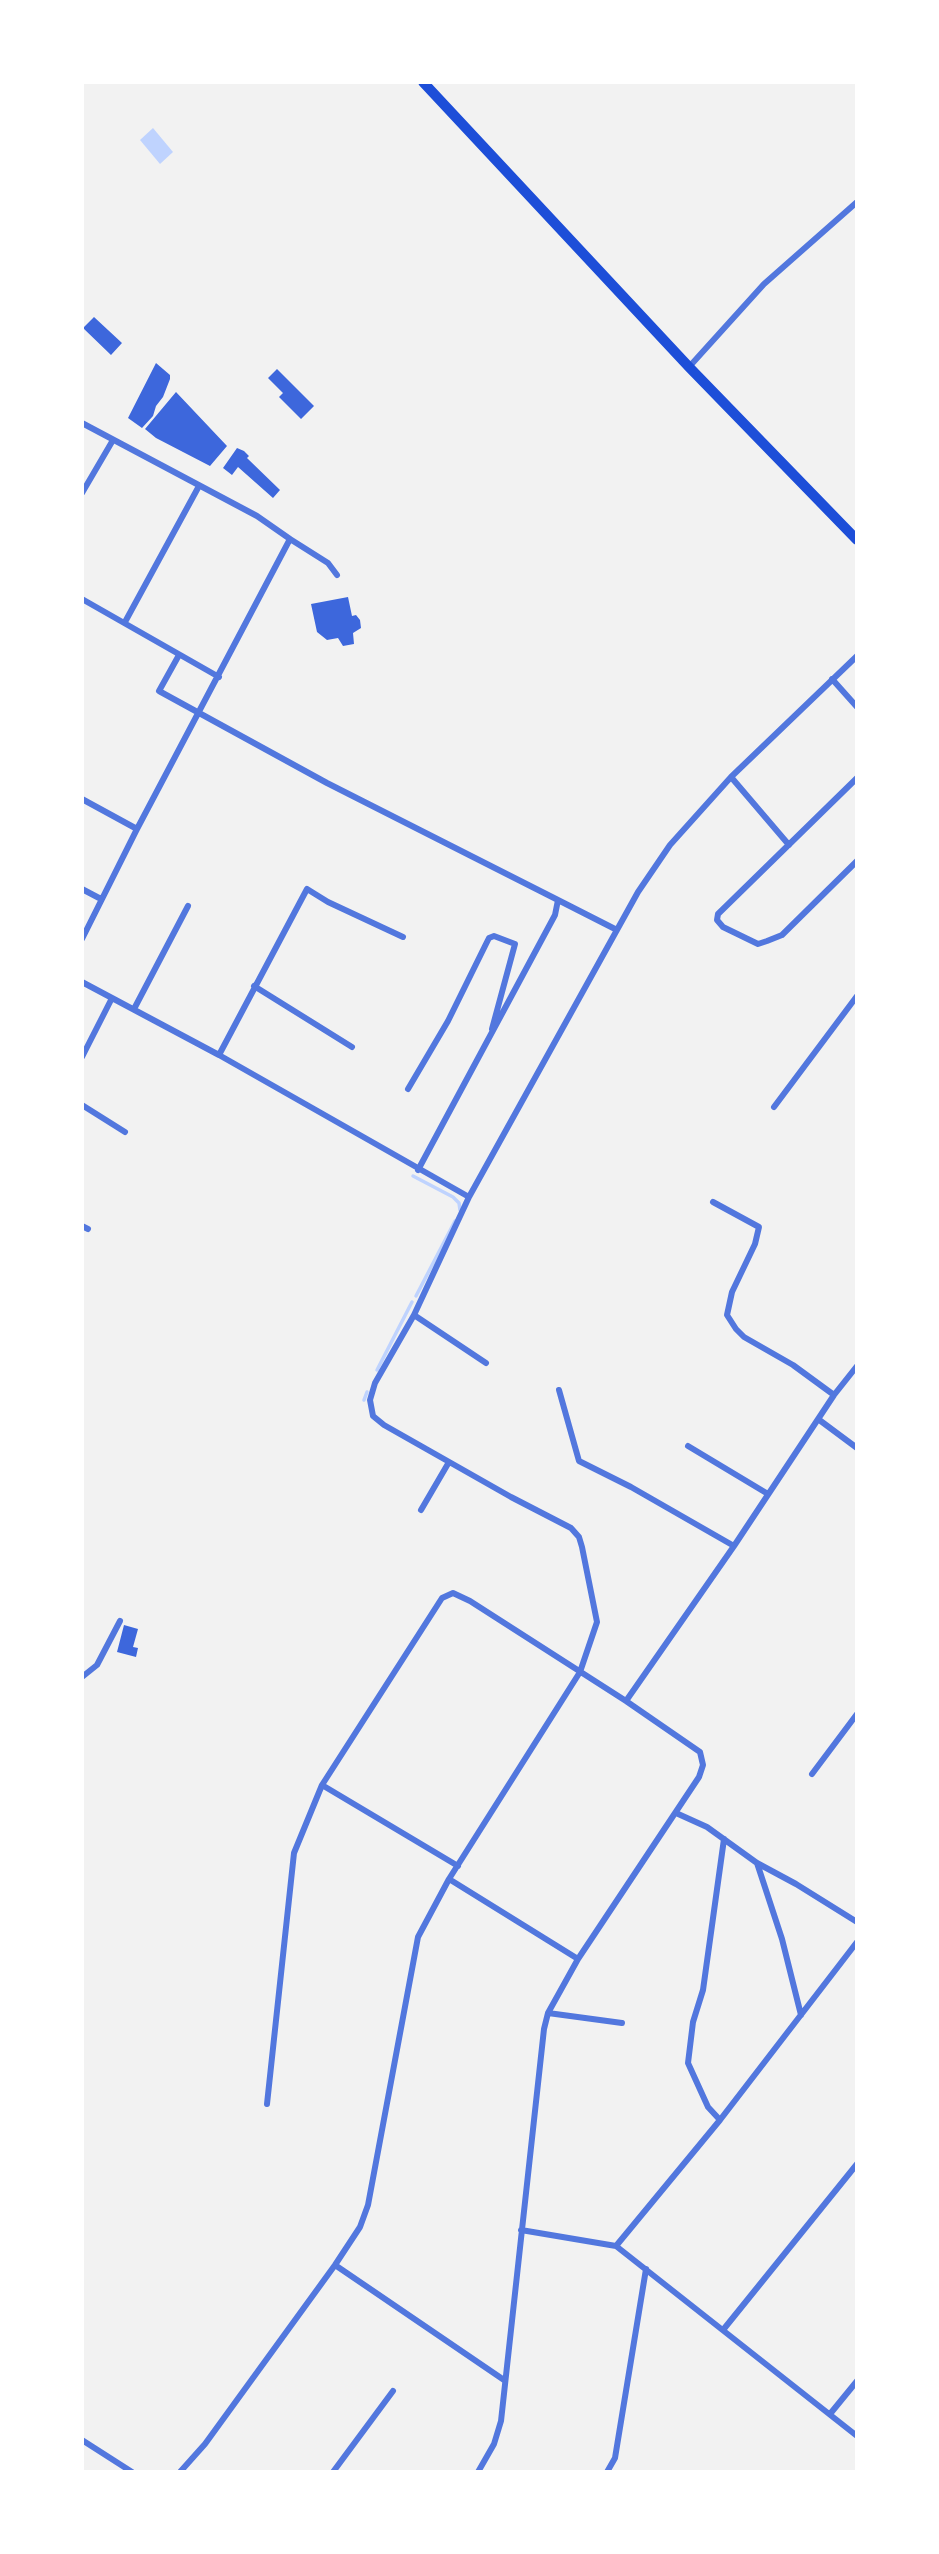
<!DOCTYPE html>
<html>
<head>
<meta charset="utf-8">
<style>
  body { margin:0 }
  #map { position:relative; width:939px; height:2554px; overflow:hidden; background:#f2f2f2; font-family:"Titillium Web",sans-serif }
  canvas { display:block }
  .frame { position:absolute; inset:0; border:84px solid #fff; pointer-events:none }
</style>
</head>
<body>
<div id="map">
<canvas width="939" height="2554"></canvas>
<div class="frame"></div>
</div>
<script>
const ctx = document.querySelector('canvas').getContext('2d');
ctx.lineJoin = 'round';
function paint(path, color) { ctx.fillStyle = color; ctx.fill(path, 'evenodd'); }
const toPath = rows => new Path2D(rows.map(r => 'M' + r).join(''));
function stroke(path, color, width, dash) { ctx.strokeStyle = color; ctx.lineWidth = width; ctx.lineCap = dash ? 'butt' : 'round'; ctx.setLineDash(dash || []); ctx.stroke(path); }
const water = toPath([
  [153,128,173,152,160,164,140,140]
]);
const stream = toPath([
  [413,1176,453,1197,459,1203,460,1210],
  [416,1296,455,1221],
  [377,1370,412,1302],
  [364,1400,367,1392]
]);
const building = toPath([
  [94,317,122,343,111,355,83,328],
  [156,363,170,375,170,379,163,397,156,406,153,416,142,428,128,418],
  [277,369,314,406,301,419,279,397,283,393,268,378],
  [176,392,227,446,210,466,156,438,145,429],
  [237,448,244,451,249,456,247,458,280,490,273,498,238,467,232,475,223,468],
  [348,597,352,616,356,615,360,620,361,628,353,633,354,644,343,646,338,638,327,640,317,632,311,604],
  [124,1625,138,1629,133,1647,138,1648,136,1657,117,1652]
]);
const minor = toPath([
  [689,367,764,284,857,202],
  [82,423,257,516,290,539,137,829,82,939],
  [82,493,113,440],
  [290,539,328,563,337,575],
  [82,599,219,677],
  [125,622,199,486],
  [179,655,159,691,327,783,558,900,555,915,418,1170],
  [832,679,857,707],
  [731,777,789,845],
  [857,778,718,914,717,920,723,927,758,944,767,941,782,935,857,861],
  [82,799,137,829],
  [82,889,101,899],
  [558,900,617,930],
  [82,982,219,1055,469,1197],
  [254,986,352,1047],
  [134,1009,188,906],
  [219,1055,307,889,328,902,403,937],
  [82,1057,112,998],
  [408,1089,448,1021,485,946,489,938,494,936,515,944,492,1029],
  [82,1105,125,1132],
  [774,1107,857,996],
  [713,1202,759,1227,755,1244,732,1292,727,1315,736,1329,744,1337,793,1365,834,1395],
  [82,1226,88,1229],
  [414,1315,486,1363],
  [559,1390,579,1461,631,1487,734,1546],
  [818,1419,857,1448],
  [688,1446,768,1494],
  [421,1510,449,1462],
  [82,1677,97,1665,120,1621],
  [626,1701,734,1546,834,1395,857,1366],
  [812,1774,857,1714],
  [322,1785,458,1866],
  [676,1813,707,1827,757,1863,796,1884,857,1922],
  [757,1863,782,1939,801,2015],
  [449,1879,578,1959],
  [548,2013,622,2023],
  [267,2104,294,1853,322,1785,442,1598,453,1593,470,1601,626,1701,700,1752,703,1765,699,1777,578,1959,548,2013,544,2029,501,2421,494,2444,478,2472],
  [720,2120,708,2107,688,2063,693,2022,703,1990,724,1839],
  [521,2230,616,2246,857,2436],
  [616,2246,720,2120,857,1942],
  [335,2265,504,2380],
  [723,2330,857,2164],
  [830,2414,857,2381],
  [82,2440,132,2472],
  [180,2472,205,2444,335,2265,360,2227,368,2205,418,1937,449,1879,580,1672,597,1622,582,1547,579,1537,571,1528,511,1497,384,1425,373,1416,370,1400,375,1383,414,1315,469,1197,638,892,670,845,731,777,857,656],
  [333,2472,393,2391],
  [607,2472,615,2458,646,2269]
]);
const trunk = toPath([
  [423,82,689,367,857,540]
]);
paint(water, '#bfd3fe');
stroke(stream, '#bfd3fe', 3.5);
paint(building, '#3d67dc');
stroke(minor, '#5277de', 6);
stroke(trunk, '#1d4ed8', 10);
</script>
</body>
</html>
